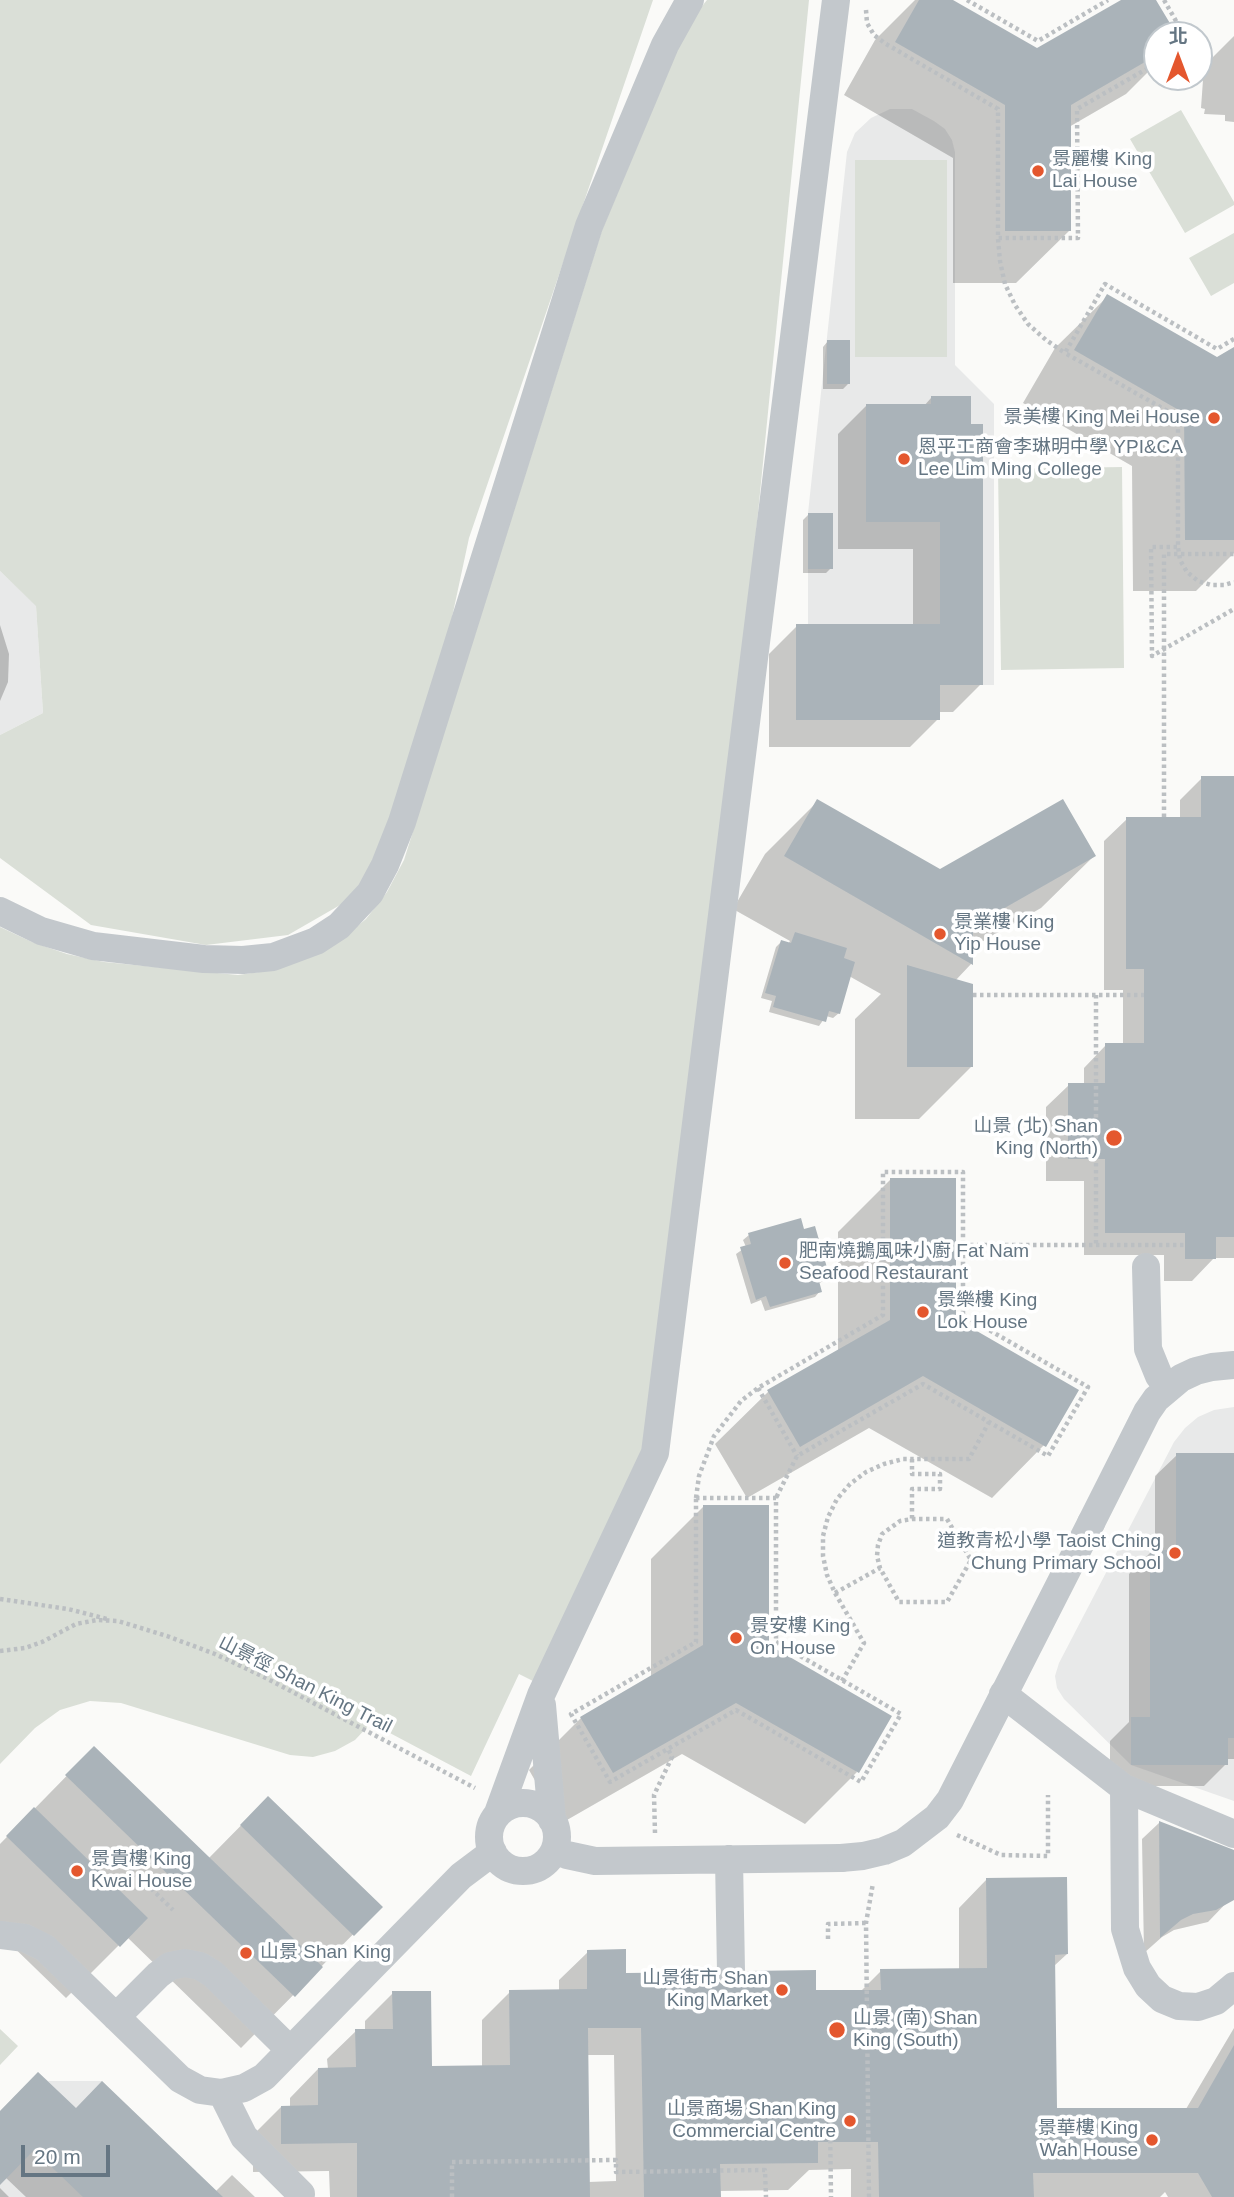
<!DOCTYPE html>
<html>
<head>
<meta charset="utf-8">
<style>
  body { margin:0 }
  #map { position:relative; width:1234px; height:2197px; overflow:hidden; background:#fafaf8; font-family:Arial,"Noto Sans TC",sans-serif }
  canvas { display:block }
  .north { position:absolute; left:1143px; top:21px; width:70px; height:70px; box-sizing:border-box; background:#fff; border:2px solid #c1c8cd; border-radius:50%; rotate:0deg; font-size:19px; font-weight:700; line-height:28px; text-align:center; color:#657683 }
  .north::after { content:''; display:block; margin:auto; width:24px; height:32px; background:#e4572e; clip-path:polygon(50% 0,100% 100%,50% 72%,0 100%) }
  .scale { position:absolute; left:21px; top:2145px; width:89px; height:32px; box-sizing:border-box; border:4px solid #657683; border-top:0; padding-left:9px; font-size:21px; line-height:24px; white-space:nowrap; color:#657683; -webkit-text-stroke:5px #fff; paint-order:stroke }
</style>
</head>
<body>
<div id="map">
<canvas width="1234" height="2197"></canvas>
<div class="north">北</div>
<div class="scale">20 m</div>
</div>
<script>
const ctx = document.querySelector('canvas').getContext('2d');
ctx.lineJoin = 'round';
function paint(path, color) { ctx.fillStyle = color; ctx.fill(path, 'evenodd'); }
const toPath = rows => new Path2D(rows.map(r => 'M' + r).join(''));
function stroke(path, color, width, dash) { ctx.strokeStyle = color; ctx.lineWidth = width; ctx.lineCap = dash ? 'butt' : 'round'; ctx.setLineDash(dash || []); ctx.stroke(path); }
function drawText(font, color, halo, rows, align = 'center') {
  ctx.font = font + ' Arial,"Noto Sans TC",sans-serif'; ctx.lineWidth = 7; ctx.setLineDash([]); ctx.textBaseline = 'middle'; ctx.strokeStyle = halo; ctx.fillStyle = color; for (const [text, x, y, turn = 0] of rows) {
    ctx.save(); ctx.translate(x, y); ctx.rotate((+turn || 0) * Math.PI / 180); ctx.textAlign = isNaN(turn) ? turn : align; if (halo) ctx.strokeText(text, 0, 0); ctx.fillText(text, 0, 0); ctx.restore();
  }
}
const built = toPath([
  [890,109,912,109,934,121,945,129,952,140,955,152,955,365,994,404,994,685,940,685,940,720,796,720,796,624,808,624,808,513,847,152,855,133,871,118],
  [0,571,36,605,43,713,0,735],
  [1234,1407,1234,1801,1131,1765,1064,1699,1057,1688,1055,1676,1059,1663,1174,1442,1185,1428,1198,1417,1214,1410],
  [38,2072,48,2081,102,2081,196,2171,171,2197,0,2197,0,2111]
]);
const green = toPath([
  [0,0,653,0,469,538,409,818,361,893,288,935,206,945,91,925,0,858,0,735,43,713,36,606,0,571],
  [707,0,809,0,753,563,643,1449,533,1681,519,1674,471,1776,371,1723,355,1740,335,1751,313,1757,290,1755,121,1703,90,1701,60,1710,35,1728,0,1764,0,927,32,942,67,954,104,962,238,975,273,970,338,942,366,919,387,892,404,860,602,230,677,51,694,16],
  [1181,110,1234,202,1234,205,1185,233,1130,139],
  [855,160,947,160,947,357,855,357],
  [1234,233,1234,283,1211,296,1189,258],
  [1122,467,1124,668,1001,670,998,469],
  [0,2029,18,2046,0,2065]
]);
const shadow = toPath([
  [915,0,949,0,1037,50,1125,0,1154,0,1175,35,1157,35,1157,63,1126,94,1069,127,1069,231,1016,283,953,283,953,158,844,95,875,40],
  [1234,36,1234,122,1225,121,1225,115,1204,114,1205,109,1201,108,1204,66],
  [1108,296,1217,359,1234,349,1234,553,1196,591,1133,591,1132,466,1023,403,1055,348],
  [828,341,848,384,843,389,823,389,823,347],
  [931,398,981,684,953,712,938,712,938,719,910,747,769,747,769,654,797,626,913,626,913,549,838,549,838,434,866,406,924,406],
  [808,515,831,568,826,573,803,573,803,520],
  [0,625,9,654,8,682,0,701],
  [1202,778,1234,778,1234,1258,1214,1258,1192,1281,1164,1281,1164,1255,1084,1255,1084,1181,1046,1181,1046,1107,1069,1085,1084,1085,1084,1068,1106,1045,1123,1045,1123,990,1104,990,1104,841,1127,819,1180,819,1180,800],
  [818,801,940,871,1094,856,1041,908,971,948,971,964,955,981,971,1067,919,1119,855,1119,855,1019,881,994,849,976,839,1013,833,1018,826,1016,819,1026,769,1012,772,1001,761,998,776,947,781,942,788,944,790,941,733,909,765,854],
  [890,1180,954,1320,1044,1445,992,1498,869,1428,747,1498,715,1444,768,1392,838,1351,838,1232],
  [749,1235,828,1278,818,1284,820,1291,815,1297,765,1311,761,1300,751,1304,736,1254,746,1247,743,1240],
  [1177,1455,1234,1455,1234,1759,1226,1759,1226,1764,1204,1786,1110,1786,1110,1741,1129,1722,1129,1574,1151,1552,1155,1552,1155,1476],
  [703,1507,767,1646,857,1772,805,1824,682,1754,560,1824,529,1770,581,1718,651,1678,651,1559],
  [94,1748,208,1859,268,1798,380,1907,241,2048,127,1937,66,1998,0,1934,0,1844],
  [1159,1823,1234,1864,1234,1895,1208,1922,1174,1930,1162,1937,1144,1953,1142,1839],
  [987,1879,1067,1954,1054,1966,1056,2109,1186,2109,1234,2028,1234,2197,1168,2197,1165,2192,1160,2197,851,2197,851,2169,809,2170,788,2190,719,2191,719,2197,330,2197,329,2171,253,2172,253,2135,281,2107,290,2107,290,2098,318,2069,328,2069,327,2059,356,2031,365,2031,365,2021,393,1993,431,2068,482,2067,482,2020,510,1992,559,1991,559,1980,588,1952,624,1975,716,1981,723,1987,732,1989,748,1973,814,1992,860,1992,881,1971,959,1970,959,1908],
  [586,2055,614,2055,616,2181,588,2182],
  [75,2110,215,2192,232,2175,255,2197,26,2197,5,2177,0,2182,0,2113],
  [0,2188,9,2197,0,2197]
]);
const building = toPath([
  [919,0,953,0,1037,48,1121,0,1156,0,1177,35,1157,35,1157,55,1071,105,1071,231,1005,231,1005,105,895,42],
  [1107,294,1217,357,1234,347,1234,540,1185,540,1184,413,1074,350],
  [827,340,850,340,850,384,827,384],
  [931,396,971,396,971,424,983,424,983,685,940,685,940,720,796,720,796,624,940,624,940,522,866,522,866,404,931,404],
  [808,513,833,513,833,569,808,569],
  [1201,776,1234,776,1234,1237,1216,1237,1216,1259,1185,1259,1185,1233,1105,1233,1105,1159,1068,1159,1068,1083,1105,1083,1105,1043,1144,1043,1144,969,1126,969,1126,817,1201,817],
  [817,799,940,869,1063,799,1096,856,973,926,973,965,784,856],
  [795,932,847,948,844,958,855,962,840,1014,829,1011,826,1022,773,1007,776,996,765,993,781,940,791,943],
  [907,965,973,984,973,1067,907,1067],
  [890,1178,956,1178,956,1319,1079,1390,1046,1447,923,1376,800,1447,767,1390,890,1320],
  [801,1218,804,1229,815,1226,830,1278,819,1281,822,1292,770,1307,766,1296,756,1300,740,1247,751,1244,748,1233],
  [1176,1453,1234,1453,1234,1738,1228,1738,1228,1765,1131,1765,1131,1717,1150,1717,1150,1550,1176,1550],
  [703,1505,769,1505,769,1645,892,1716,859,1773,736,1703,613,1773,580,1717,703,1645],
  [94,1746,323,1967,295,1997,65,1775],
  [268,1796,383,1907,354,1936,240,1825],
  [34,1807,148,1918,120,1947,6,1836],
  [1159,1821,1234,1850,1234,1900,1216,1910,1193,1914,1181,1920,1160,1938],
  [1067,1877,1068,1954,1055,1955,1057,2108,1198,2108,1234,2045,1234,2197,1212,2197,1198,2173,1033,2173,1034,2197,879,2197,878,2142,818,2142,818,2163,720,2164,721,2197,644,2197,641,2028,588,2028,590,2197,357,2197,357,2143,281,2144,281,2106,318,2105,318,2068,356,2067,355,2029,393,2029,392,1991,431,1991,432,2066,510,2065,509,1990,587,1989,587,1950,626,1949,626,1973,714,1972,717,1980,724,1986,731,1988,740,1985,746,1978,748,1971,816,1970,816,1990,881,1990,880,1969,987,1968,986,1878],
  [38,2072,76,2108,102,2081,223,2197,83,2197,34,2150,0,2185,0,2111]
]);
const path = toPath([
  [967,0,1038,41,1108,0],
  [1164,0,1184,35],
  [866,10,867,23,874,35,886,44,998,109,998,238,1078,238,1077,109,1157,63],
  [998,239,1000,261,1005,284,1015,305,1028,324,1046,340,1065,353],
  [1234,339,1217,349,1105,284,1065,353,1178,417,1178,547,1180,560,1187,572,1198,581,1211,585,1224,585,1234,582],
  [1177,547,1151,547,1152,656,1234,609],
  [973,995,1144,995],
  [1096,995,1096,1245],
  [758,1388,797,1456],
  [912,1459,912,1474,940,1474,940,1489,912,1489,912,1519],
  [696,1498,699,1476,714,1436,741,1401,758,1388,883,1315,883,1172,963,1172,963,1315,1088,1387,1048,1456,923,1384,797,1456,776,1498],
  [696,1498,776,1498,776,1642,901,1714,861,1782,736,1710,610,1782,571,1714,696,1642,696,1498],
  [912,1519,947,1519,971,1560,947,1602,899,1602,880,1568,877,1556,878,1545,882,1534,900,1521,912,1519],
  [835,1593,880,1568],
  [0,1599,68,1609,107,1619],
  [0,1651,25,1648,42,1642,76,1624,97,1620,118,1621,167,1636,215,1654,262,1676,475,1788],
  [842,1681,864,1643,835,1593,827,1575,823,1556,823,1536,828,1517,837,1499,850,1484,866,1472,884,1464,903,1459,969,1459,989,1422],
  [655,1833,654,1795,672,1757,668,1749],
  [957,1835,1001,1855,1048,1856,1048,1795],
  [131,1869,173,1910],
  [828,1939,828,1924,866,1923],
  [830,2119,831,2197],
  [452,2197,452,2162,616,2160,616,2172,765,2170,766,2197],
  [869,2197,866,1923,873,1883]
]);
const minor = toPath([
  [0,911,41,931,93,946,204,959,243,960,273,957,316,941,339,926,370,893,385,865,402,822,589,226,665,45,690,0],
  [1146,1267,1148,1349,1159,1376,1168,1387],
  [1091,1523,1147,1412,1156,1399,1181,1378,1196,1371,1212,1367,1234,1365],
  [1003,1694,1124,1788,1234,1834],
  [542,1705,552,1820],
  [1124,1788,1125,1929,1137,1968,1148,1986,1162,1999,1179,2006,1198,2007,1216,2001,1234,1986],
  '489 1837a34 34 0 1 1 68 0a34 34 0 1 1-68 0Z',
  [498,1813,541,1695,655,1453,836,0],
  [555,1849,567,1855,595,1861,841,1858],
  [729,1859,731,1971],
  [0,1935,25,1938,45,1948,180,2079,200,2090,222,2093,244,2088,264,2077,461,1876,493,1852],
  [116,2017,158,1975,170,1966,185,1963,200,1966,213,1974,290,2050],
  [222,2093,244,2137,301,2194]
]);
const pathBridge = toPath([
  [1164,817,1164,554,1234,554],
  [956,1245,1185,1245]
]);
const minorBridge = toPath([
  [841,1858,863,1856,884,1851,903,1843,937,1817,950,1800,1091,1523]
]);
const markers = [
  [1038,171,7,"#e4572e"],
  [1214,418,7,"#e4572e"],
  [904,459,7,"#e4572e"],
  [940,934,7,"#e4572e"],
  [1114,1138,9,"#e4572e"],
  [785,1263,7,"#e4572e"],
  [923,1312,7,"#e4572e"],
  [1175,1553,7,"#e4572e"],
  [736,1638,7,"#e4572e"],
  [77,1871,7,"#e4572e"],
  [246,1953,7,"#e4572e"],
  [782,1990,7,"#e4572e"],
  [837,2030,9,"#e4572e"],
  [850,2121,7,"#e4572e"],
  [1152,2140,7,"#e4572e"]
];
const poiNames = [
  ["景麗樓 King",1052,160],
  ["Lai House",1052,182],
  ["景美樓 King Mei House",1200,418,"right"],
  ["恩平工商會李琳明中學 YPI&CA",918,448],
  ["Lee Lim Ming College",918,470],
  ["景業樓 King",954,923],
  ["Yip House",954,945],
  ["山景 (北) Shan",1098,1127,"right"],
  ["King (North)",1098,1149,"right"],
  ["肥南燒鵝風味小廚 Fat Nam",799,1252],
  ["Seafood Restaurant",799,1274],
  ["景樂樓 King",937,1301],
  ["Lok House",937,1323],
  ["道教青松小學 Taoist Ching",1161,1542,"right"],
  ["Chung Primary School",1161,1564,"right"],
  ["景安樓 King",750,1627],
  ["On House",750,1649],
  ["景貴樓 King",91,1860],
  ["Kwai House",91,1882],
  ["山景 Shan King",260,1953],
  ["山景街市 Shan",768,1979,"right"],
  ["King Market",768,2001,"right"],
  ["山景 (南) Shan",853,2019],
  ["King (South)",853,2041],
  ["山景商場 Shan King",836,2110,"right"],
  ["Commercial Centre",836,2132,"right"],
  ["景華樓 King",1138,2129,"right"],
  ["Wah House",1138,2151,"right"]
];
const streetNames = [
  ["山景徑 Shan King Trail",305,1685,27]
];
paint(built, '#e8e9e9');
paint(green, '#dadfd7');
paint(shadow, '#0003');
paint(building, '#aab3b9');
stroke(path, '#bbbfc2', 4.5, [3.5, 3.5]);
stroke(minor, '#c3c8cc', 28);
stroke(pathBridge, '#bbbfc2', 4.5, [3.5, 3.5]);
stroke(minorBridge, '#c3c8cc', 28);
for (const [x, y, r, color] of markers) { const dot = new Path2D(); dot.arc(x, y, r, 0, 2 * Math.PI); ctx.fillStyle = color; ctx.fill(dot); stroke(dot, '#fff', 2.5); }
drawText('19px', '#657683', '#fff', poiNames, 'left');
drawText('19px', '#657683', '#fff', streetNames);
</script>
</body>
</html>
